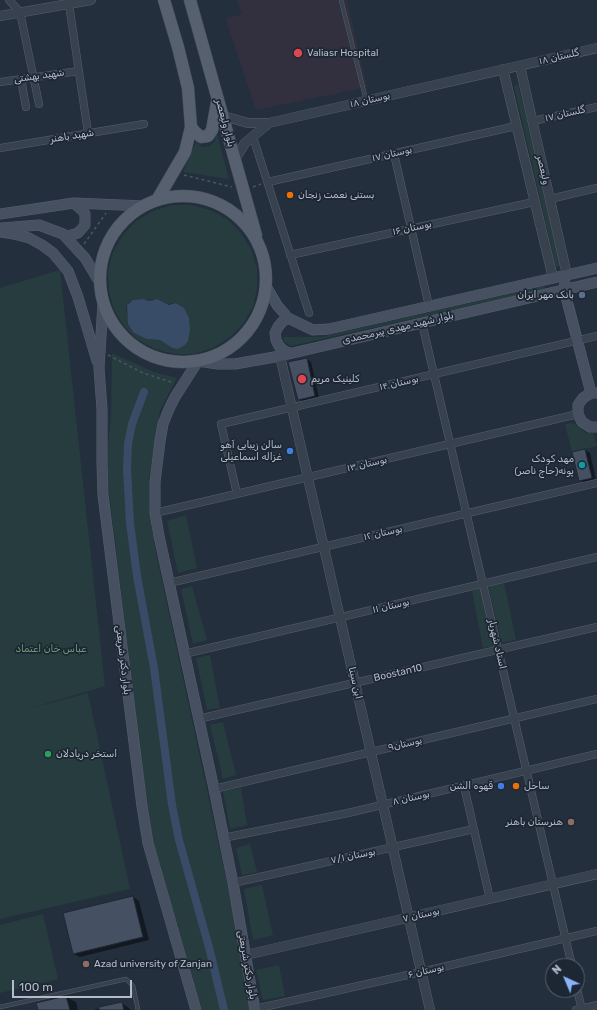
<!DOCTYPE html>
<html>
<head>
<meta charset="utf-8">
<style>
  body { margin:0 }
  #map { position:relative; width:597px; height:1010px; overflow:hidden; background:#242f3e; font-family:Rubik,sans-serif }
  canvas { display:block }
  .north { position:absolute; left:545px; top:958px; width:40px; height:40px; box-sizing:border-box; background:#1d2633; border:1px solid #59626f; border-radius:50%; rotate:316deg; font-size:11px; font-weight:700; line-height:16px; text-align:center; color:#b4bcc9 }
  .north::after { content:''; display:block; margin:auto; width:14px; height:18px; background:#8ab4f8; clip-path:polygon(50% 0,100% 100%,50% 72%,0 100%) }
  .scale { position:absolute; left:12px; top:980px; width:120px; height:18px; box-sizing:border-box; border:2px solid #b4bcc9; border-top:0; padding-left:5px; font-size:12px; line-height:14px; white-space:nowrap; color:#b4bcc9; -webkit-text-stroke:3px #1d2633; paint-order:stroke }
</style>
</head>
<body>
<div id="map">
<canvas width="597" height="1010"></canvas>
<div class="north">N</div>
<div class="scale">100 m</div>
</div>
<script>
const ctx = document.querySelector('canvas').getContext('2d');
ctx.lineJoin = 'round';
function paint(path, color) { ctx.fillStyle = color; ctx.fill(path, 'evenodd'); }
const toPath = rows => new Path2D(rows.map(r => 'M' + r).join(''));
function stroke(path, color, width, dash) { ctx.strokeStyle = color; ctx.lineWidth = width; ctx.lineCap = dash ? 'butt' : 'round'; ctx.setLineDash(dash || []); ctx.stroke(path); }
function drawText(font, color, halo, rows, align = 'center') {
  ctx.font = font + ' Rubik,Vazirmatn,sans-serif'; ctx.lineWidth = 3.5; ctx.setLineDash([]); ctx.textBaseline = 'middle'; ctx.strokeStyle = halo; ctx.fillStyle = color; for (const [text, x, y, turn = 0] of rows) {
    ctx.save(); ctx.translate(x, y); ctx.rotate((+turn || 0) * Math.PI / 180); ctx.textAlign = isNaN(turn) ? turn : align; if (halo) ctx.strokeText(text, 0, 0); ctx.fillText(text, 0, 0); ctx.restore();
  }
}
const medical = toPath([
  [237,0,347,0,367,87,256,110,226,19,242,14]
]);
const green = toPath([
  [518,84,561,266,556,267,514,86],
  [216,130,229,179,183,172,196,142,203,147,210,146,215,141],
  [172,205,191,205,210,210,227,219,241,233,251,249,257,268,257,288,253,307,243,324,229,338,213,348,194,354,174,354,155,349,138,340,124,326,114,310,109,291,108,271,113,252,123,235,136,221,153,211],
  [143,299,146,300,152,299,160,300,166,304,176,303,180,305,182,347,178,349,172,348,160,340,151,340,128,319,126,308,128,303,133,300],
  [60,270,105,686,28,709,88,693,130,889,0,919,0,288],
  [544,286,545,289,291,346,283,341,284,337,321,337],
  [112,353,154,372,177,378,160,410,149,480,149,509,155,548,234,916,250,1010,202,1010,179,930,154,849,141,759,109,492,107,456,111,417],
  [573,423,586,433,593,433,597,446,572,452,565,424],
  [186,515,197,568,178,573,167,521],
  [504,583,516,640,502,643,488,586],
  [192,586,207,640,193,644,181,589],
  [482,588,495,646,483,648,472,591],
  [210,655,220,708,207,710,196,658],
  [223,722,236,775,223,779,210,725],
  [241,788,247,825,230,829,223,791],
  [250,844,257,872,242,875,236,848],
  [262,885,273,935,253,940,244,889],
  [43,914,58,979,0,993,0,925],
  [279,965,285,996,263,1000,256,970]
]);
const water = toPath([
  [143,299,149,301,157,299,169,305,176,303,184,308,189,318,190,330,188,341,185,345,178,349,172,348,160,340,147,339,134,333,128,324,127,305,133,300]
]);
const shadow = toPath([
  [307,359,311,362,319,398,303,402,299,399],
  [585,450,590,453,596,480,584,483,580,480],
  [133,897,139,901,149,940,80,957,74,954,64,914],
  [66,997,76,1002,78,1010,39,1010,37,1003],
  [122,1003,131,1010,93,1010]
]);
const canal = toPath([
  [144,392,132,424,128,444,127,469,130,523,137,576,154,668,172,805,179,840,210,951,224,1010]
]);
const building = toPath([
  [307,358,315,396,298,400,288,362,307,358],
  [585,449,592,478,579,481,572,452,585,449],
  [133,896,143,937,73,954,63,913,133,896],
  [66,996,70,1010,38,1010,36,1003,66,996],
  [122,1002,124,1010,99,1010,99,1007,122,1002]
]);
const path = toPath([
  [184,175,232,187],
  [253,187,261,184],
  [84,244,106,213],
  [108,355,143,373,174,383]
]);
const service = toPath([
  [341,0,366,100],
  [0,1007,126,979,133,986,138,1010]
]);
const minor = toPath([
  [9,0,20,12,39,104],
  [69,4,88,133],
  [21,79,26,107],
  [0,82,79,71],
  [533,121,597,107],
  [253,137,309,313],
  [0,148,144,124],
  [394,154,429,306],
  [268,182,516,126],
  [550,199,597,188],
  [290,255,534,202],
  [422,323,572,966],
  [237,494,221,424,597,336],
  [155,513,578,414],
  [169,583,597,483],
  [184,654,597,557],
  [198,719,597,627],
  [464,786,490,899],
  [214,789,597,699],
  [223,838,348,813,597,754],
  [233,883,474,829],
  [577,989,582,1010],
  [255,1009,421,972,597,931],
  [576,1010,597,1005]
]);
const tertiary = toPath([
  [0,16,91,0],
  [520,66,567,275],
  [503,69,553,278],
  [223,116,248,123,269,123,597,48],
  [235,159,245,143,269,123],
  [280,356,430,1010],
  [246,955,597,874]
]);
const secondary = toPath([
  [0,214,74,203,144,206],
  [2,228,39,225,63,234,85,258,100,283],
  [0,232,14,234,29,238,42,245,53,253,68,271,78,297,97,361],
  [63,234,68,236,78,233,85,225,85,214,82,210,74,203],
  [565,283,564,289,591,393],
  [266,286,277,305,288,318,313,330,329,329,597,268],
  [103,303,99,368,102,409,102,462,103,495,142,806,148,843,196,1010],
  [288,318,282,322,278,327,275,333,276,340,279,346,284,351,290,353],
  [597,393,591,393,583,398,578,405,578,414,582,422,590,427,597,427],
  [255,1010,233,883,214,789,159,536,155,513,155,482,160,441,163,424,169,409,175,397,198,361,218,364,235,364,280,356,597,282]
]);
const primary = toPath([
  [190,0,256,235],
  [191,127,195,132,201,137,208,136,212,130,217,102],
  '100 279a83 83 0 1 1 166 0a83 83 0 1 1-166 0Z',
  [157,200,185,152,191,127,188,88,178,47,164,0]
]);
const markers = [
  [298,53,5,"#e0444e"],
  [290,195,4,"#e8710a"],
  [582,295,4,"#5c6f8a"],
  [302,379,5,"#e0444e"],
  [290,451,4,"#3f7fe0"],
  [582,465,4,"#0f9aa8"],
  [48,754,4,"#2e9e5b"],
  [501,786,4,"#3f7fe0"],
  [516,786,4,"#e8710a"],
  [571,822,4,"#8d6e63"],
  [86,964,4,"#8d6e63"]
];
const poiNames = [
  ["Valiasr Hospital",307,53],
  ["بستنی نعمت زنجان",298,195],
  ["بانک مهر ایران",574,295,"right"],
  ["کلینیک مریم",311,379],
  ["سالن زیبایی آهو",282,445,"right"],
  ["غزاله اسماعیلی",282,457,"right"],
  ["مهد کودک",574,459,"right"],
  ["پونه(حاج ناصر)",574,471,"right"],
  ["استخر دریادلان",56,754],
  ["قهوه الشن",493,786,"right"],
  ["ساحل",524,786],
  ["هنرستان باهنر",563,822,"right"],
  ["Azad university of Zanjan",94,964]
];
const streetNames = [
  ["گلستان ۱۸",559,57,-13],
  ["شهید بهشتی",39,76,-8],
  ["بوستان ۱۸",370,100,-13],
  ["گلستان ۱۷",565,114,-13],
  ["بلوار ولیعصر",225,123,75],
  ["شهید باهنر",72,136,-9],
  ["بوستان ۱۷",392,154,-13],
  ["ولیعصر",543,170,77],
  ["بوستان ۱۶",412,228,-12],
  ["بلوار شهید مهدی پیرمحمدی",398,328,-13],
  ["بوستان ۱۴",399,383,-13],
  ["بوستان ۱۳",367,464,-13],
  ["بوستان ۱۲",383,533,-13],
  ["بوستان ۱۱",391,606,-13],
  ["استاد شهریار",497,644,77],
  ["بلوار دکتر شریعتی",123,660,83],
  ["Boostan10",398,673,-13],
  ["ابن سینا",355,683,77],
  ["بوستان۹",405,744,-13],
  ["بوستان ۸",411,798,-13],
  ["بوستان ۷/۱",353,856,-12],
  ["بوستان ۷",421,915,-13],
  ["بلوار دکتر شریعتی",247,965,80],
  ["بوستان ۶",426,971,-13]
];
const parkNames = [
  ["عباس خان اعتماد",51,649]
];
paint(medical, '#32303f');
paint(green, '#263c3f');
paint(water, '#394c67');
paint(shadow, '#0007');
stroke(canal, '#394c67', 8);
paint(building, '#455162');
stroke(building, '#1f2835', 1);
stroke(service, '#565f6c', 4.5);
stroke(minor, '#565f6c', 8);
stroke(tertiary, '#565f6c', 10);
stroke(secondary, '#565f6c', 11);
stroke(primary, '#414a57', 13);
stroke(path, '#44595c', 1.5, [3, 3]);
stroke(service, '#38414e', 3.5);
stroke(minor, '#38414e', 7);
stroke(tertiary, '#38414e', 9);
stroke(secondary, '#465061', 10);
stroke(primary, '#56606e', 12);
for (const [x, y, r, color] of markers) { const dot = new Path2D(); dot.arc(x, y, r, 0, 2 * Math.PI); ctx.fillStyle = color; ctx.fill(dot); stroke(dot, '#1d2633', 1.5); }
drawText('10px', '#b4bcc9', '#1d2633', poiNames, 'left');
drawText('10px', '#b4bcc9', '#1d2633', streetNames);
drawText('10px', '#6b9a76', '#1d2633', parkNames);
</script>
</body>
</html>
